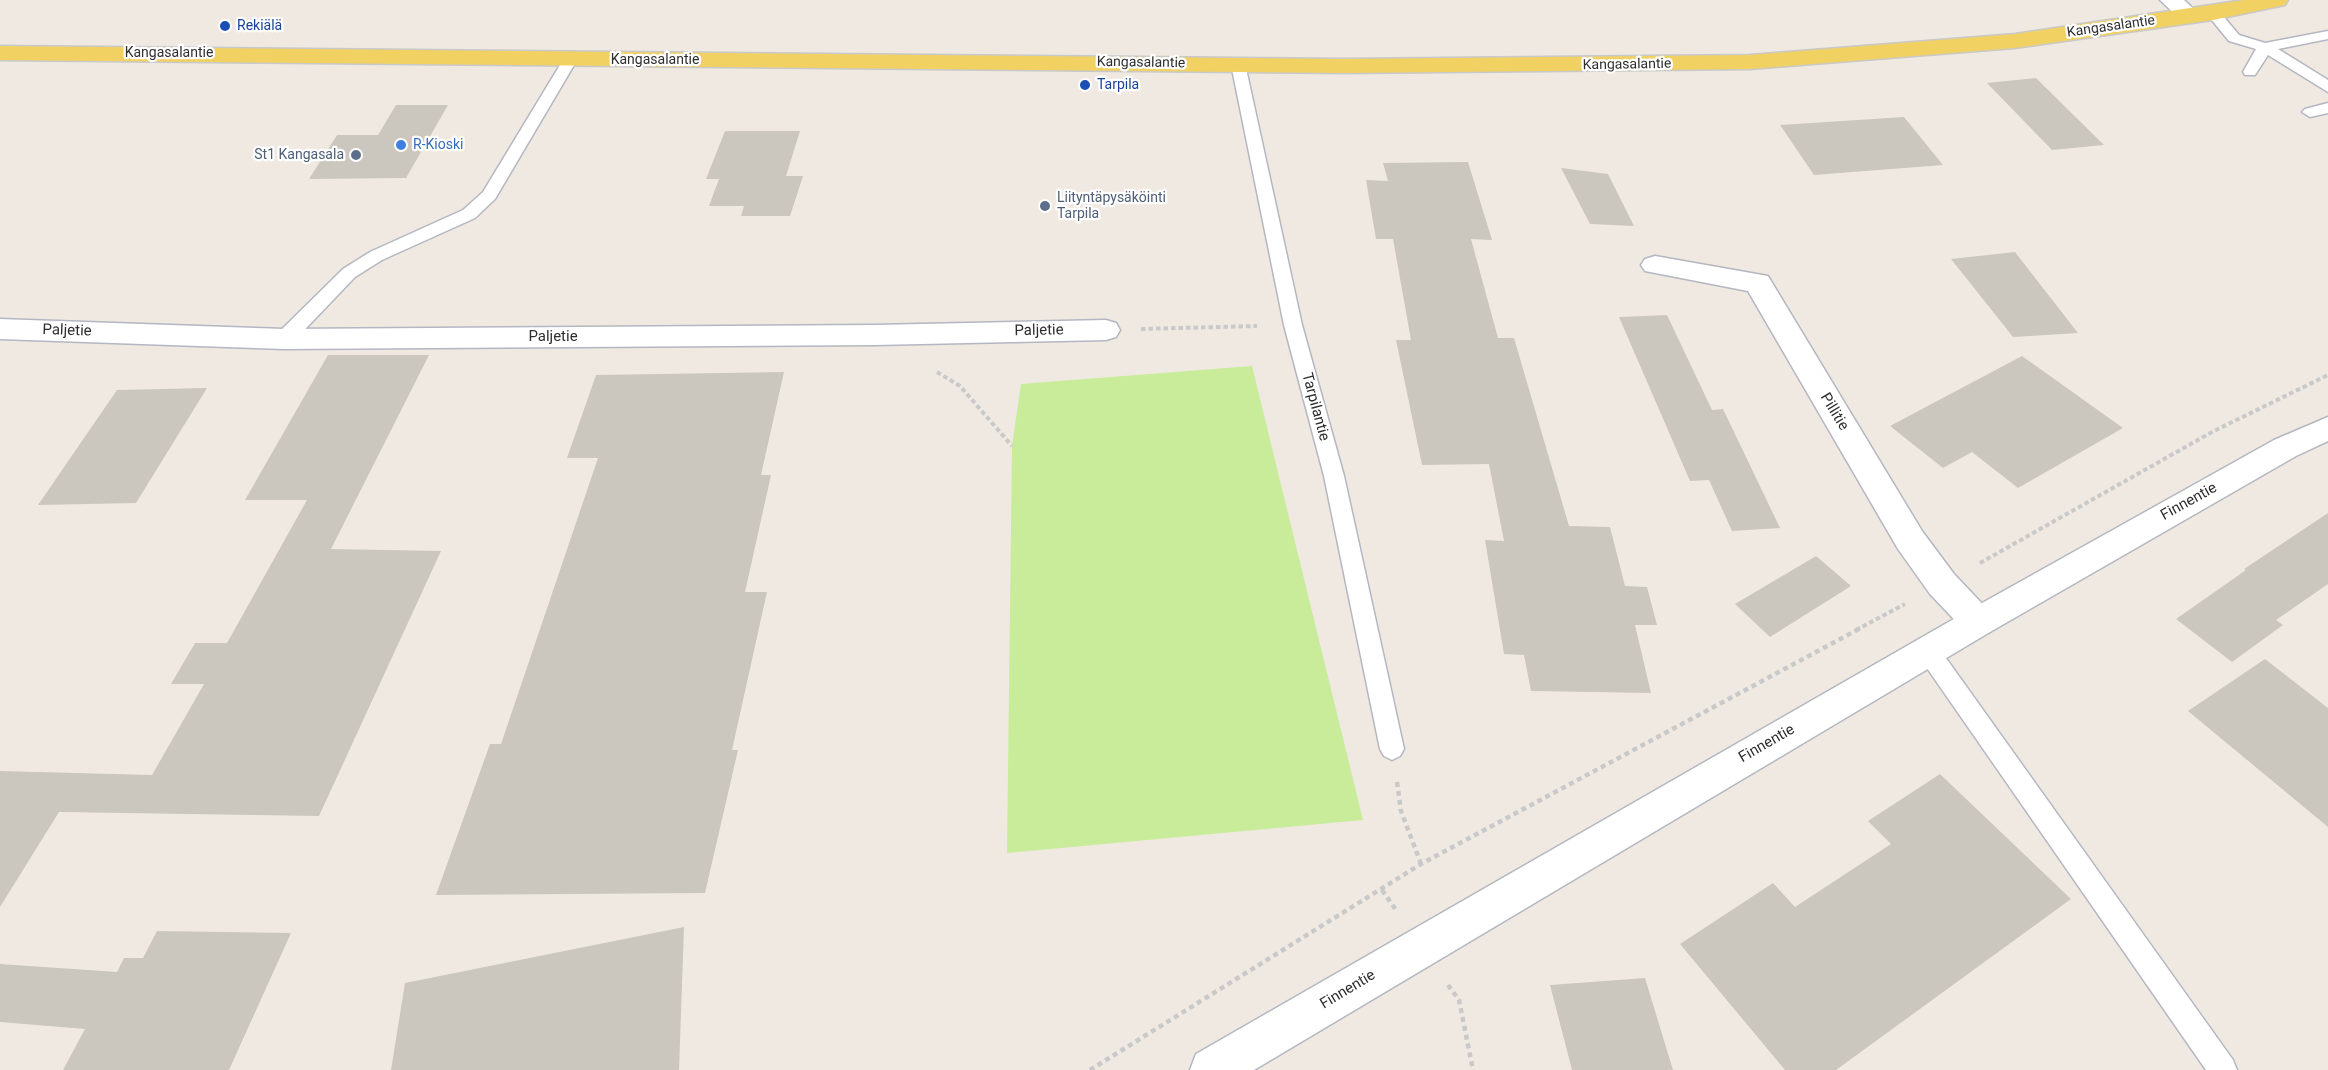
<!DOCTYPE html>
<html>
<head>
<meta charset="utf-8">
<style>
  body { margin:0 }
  canvas { display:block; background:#efe9e1 }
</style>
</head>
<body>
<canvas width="2328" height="1070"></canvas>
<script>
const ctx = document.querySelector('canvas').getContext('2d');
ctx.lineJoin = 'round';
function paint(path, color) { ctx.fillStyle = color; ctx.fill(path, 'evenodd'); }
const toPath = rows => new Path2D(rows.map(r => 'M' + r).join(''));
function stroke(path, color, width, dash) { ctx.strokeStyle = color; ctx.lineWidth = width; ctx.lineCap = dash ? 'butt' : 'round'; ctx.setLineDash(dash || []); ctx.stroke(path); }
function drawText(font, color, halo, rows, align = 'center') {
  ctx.font = font + ' Roboto,sans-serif'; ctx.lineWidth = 4.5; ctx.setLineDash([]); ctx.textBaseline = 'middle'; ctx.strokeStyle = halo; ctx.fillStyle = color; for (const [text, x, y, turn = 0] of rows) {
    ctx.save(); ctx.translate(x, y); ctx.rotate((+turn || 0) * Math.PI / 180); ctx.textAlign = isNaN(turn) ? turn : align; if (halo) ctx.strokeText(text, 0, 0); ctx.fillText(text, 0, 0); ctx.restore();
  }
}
const pitch = toPath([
  [1252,366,1363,820,1007,853,1012,446,1021,384]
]);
const building = toPath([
  [2036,78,2104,145,2052,150,1987,83],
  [396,105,448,105,406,178,309,179,337,135,378,135],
  [1904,117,1943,165,1814,175,1780,125],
  [725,131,800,131,786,176,803,176,790,216,741,216,744,206,709,206,719,179,706,179],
  [1468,162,1492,240,1471,239,1498,338,1514,338,1569,526,1610,527,1625,586,1647,587,1657,625,1635,625,1651,693,1531,691,1524,655,1504,654,1485,540,1504,541,1489,464,1422,465,1396,340,1411,340,1393,239,1376,239,1366,180,1388,181,1383,163],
  [1561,168,1608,174,1634,226,1590,224],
  [2015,252,2078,333,2013,337,1951,259],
  [1667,315,1712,410,1723,409,1780,528,1732,531,1709,480,1690,481,1619,317],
  [328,355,429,355,331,549,441,551,319,816,59,812,0,907,0,771,152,775,204,684,171,684,195,643,227,643,307,500,245,500],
  [2022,356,2123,428,2018,488,1972,452,1943,468,1890,426],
  [784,372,761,475,771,475,745,592,767,592,732,750,738,750,705,893,436,895,490,744,501,744,598,458,567,458,596,375],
  [207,388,136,503,38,505,117,390],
  [2328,513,2328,584,2276,620,2283,625,2232,662,2176,619,2246,570,2244,569],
  [1816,556,1851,586,1770,637,1735,604],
  [2265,659,2328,708,2328,827,2188,711],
  [1940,774,2071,899,1836,1070,1785,1070,1680,944,1773,883,1795,907,1891,844,1868,821],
  [684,927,679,1070,391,1070,405,983],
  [157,931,291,933,229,1070,63,1070,85,1029,0,1022,0,964,117,972,124,958,143,958],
  [1645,978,1673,1070,1572,1070,1550,985]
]);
const pathFar1 = toPath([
  [1141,329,1257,326],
  [937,372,960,386,1012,446],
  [1980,563,2212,432,2328,375],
  [1856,630,1905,604]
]);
const path = toPath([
  [1397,782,1401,811,1421,864],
  [1382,890,1396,910],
  [1448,985,1459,1000,1473,1070],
  [1090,1070,1421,864,1859,629]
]);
const service = toPath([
  [2213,9,2218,10,2239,35,2265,43,2328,31,2328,39,2278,49,2328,80,2328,92,2268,55,2255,75,2245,75,2243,72,2256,49,2229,41,2206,13,2213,9],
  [570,56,577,60,495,199,475,218,382,260,355,277,291,344,284,345,277,344,275,339,277,334,343,269,370,252,463,210,483,192,563,60,570,56],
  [1238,60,1245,64,1302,325,1344,476,1404,749,1400,756,1392,760,1384,756,1380,749,1324,476,1284,325,1231,64,1238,60],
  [2328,103,2328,113,2310,117,2302,112,2305,109,2328,103],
  [1928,641,1936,644,2233,1060,2237,1070,2206,1070,1920,658,1917,651,1920,644,1928,641]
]);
const minor = toPath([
  [2160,0,2184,0,2200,15,2197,20,2189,22,2181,20,2160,0],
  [1655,256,1768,276,1922,531,1954,574,1990,612,1995,622,1990,632,1978,636,1966,632,1930,594,1898,549,1748,291,1645,271,1641,265,1645,259,1655,256],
  [0,319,284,329,875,325,1106,320,1116,323,1120,330,1116,337,1106,340,875,345,284,349,0,339,0,319]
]);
const tertiary = toPath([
  [2328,417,2328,441,2296,456,1990,632,1254,1070,1190,1070,1196,1054,1966,612,2274,440,2328,417]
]);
const primary = toPath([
  [2244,0,2288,0,2285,5,2213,20,2015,48,1750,69,1344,73,0,60,0,46,1344,59,1750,55,2015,34,2244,0]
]);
const markers = [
  [225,26,6,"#1a4fb4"],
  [1085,85,6,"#1a4fb4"],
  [401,145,6,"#3f7fe0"],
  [356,155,6,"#5c6f8a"],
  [1045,206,6,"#5c6f8a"]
];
const farTransitnames = [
  ["Rekiälä",237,26],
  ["Tarpila",1097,85]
];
const farStreetnames = [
  ["Kangasalantie",2111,27,-8],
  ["Kangasalantie",169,53],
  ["Kangasalantie",655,60],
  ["Kangasalantie",1141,63,1],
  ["Kangasalantie",1627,65,-1]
];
const farShopnames = [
  ["R-Kioski",413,145]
];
const farServicenames = [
  ["St1 Kangasala",344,155],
  ["Liityntäpysäköinti",1057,198,"left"],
  ["Tarpila",1057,214,"left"]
];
const streetNames = [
  ["Paljetie",67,331,2],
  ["Paljetie",1039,331,-1],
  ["Paljetie",553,337],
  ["Tarpilantie",1315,407,75],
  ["Pillitie",1834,412,59],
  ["Finnentie",2189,502,-29],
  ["Finnentie",1767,744,-30],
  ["Finnentie",1348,990,-31]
];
paint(pitch, '#c9ec9a');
paint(building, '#cbc7bf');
stroke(service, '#b4b7c1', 3);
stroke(minor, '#b4b7c1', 3);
stroke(tertiary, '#b4b7c1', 3);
stroke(primary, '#c9c9c9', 3);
stroke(pathFar1, '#c9c9c9', 4, [4.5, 3]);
stroke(path, '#c9c9c9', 4.5, [5, 4]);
paint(service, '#fff');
paint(minor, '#fff');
paint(tertiary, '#fff');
paint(primary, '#f2d163');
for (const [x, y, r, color] of markers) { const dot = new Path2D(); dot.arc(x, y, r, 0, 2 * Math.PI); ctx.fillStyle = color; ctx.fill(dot); stroke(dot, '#fff', 2); }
drawText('14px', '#164399', '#fff', farTransitnames, 'left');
drawText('14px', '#2e2e2e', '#fff', farStreetnames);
drawText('14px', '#366cbe', '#fff', farShopnames, 'left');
drawText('14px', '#4e5e75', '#fff', farServicenames, 'right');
drawText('15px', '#2e2e2e', '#fff', streetNames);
</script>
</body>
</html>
